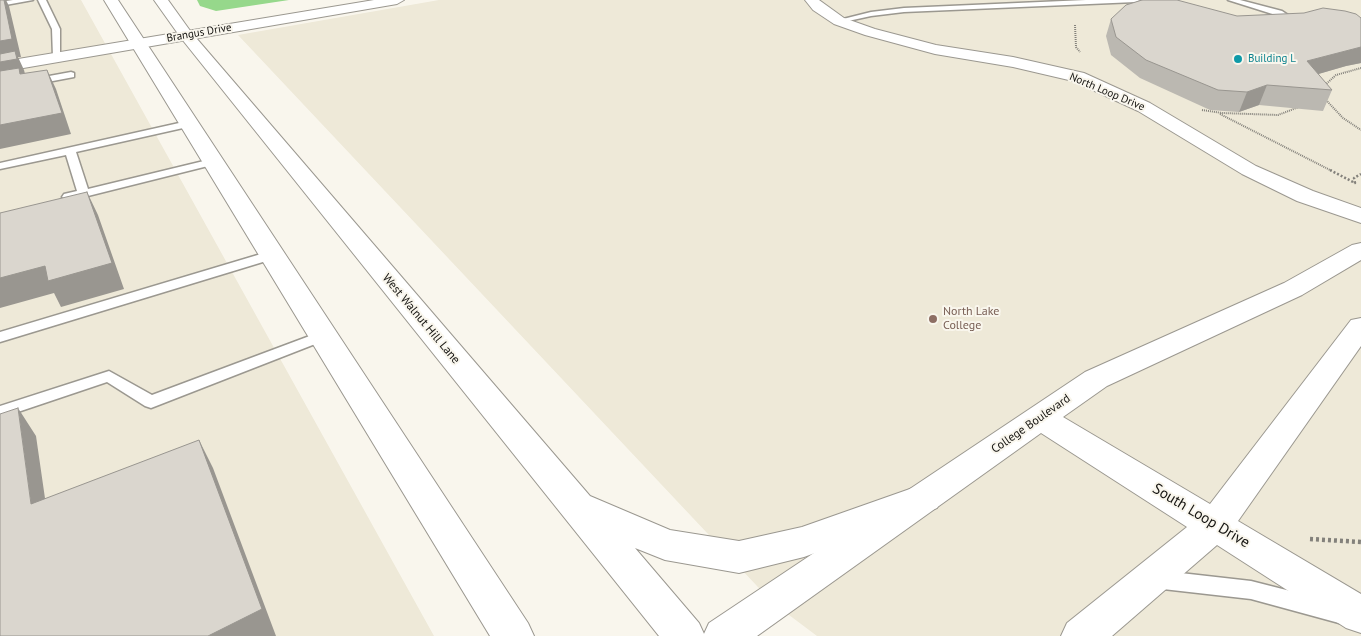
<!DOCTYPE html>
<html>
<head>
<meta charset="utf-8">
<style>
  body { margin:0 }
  canvas { display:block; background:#f9f6ed }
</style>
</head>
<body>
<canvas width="1361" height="636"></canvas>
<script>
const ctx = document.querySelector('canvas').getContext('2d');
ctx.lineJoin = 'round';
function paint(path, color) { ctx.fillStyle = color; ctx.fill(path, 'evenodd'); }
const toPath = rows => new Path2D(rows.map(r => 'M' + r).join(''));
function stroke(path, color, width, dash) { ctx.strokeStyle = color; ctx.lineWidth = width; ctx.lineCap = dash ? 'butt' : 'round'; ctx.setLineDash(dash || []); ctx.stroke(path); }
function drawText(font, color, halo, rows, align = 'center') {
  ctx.font = font + ' "PT Sans",sans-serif'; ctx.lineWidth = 4; ctx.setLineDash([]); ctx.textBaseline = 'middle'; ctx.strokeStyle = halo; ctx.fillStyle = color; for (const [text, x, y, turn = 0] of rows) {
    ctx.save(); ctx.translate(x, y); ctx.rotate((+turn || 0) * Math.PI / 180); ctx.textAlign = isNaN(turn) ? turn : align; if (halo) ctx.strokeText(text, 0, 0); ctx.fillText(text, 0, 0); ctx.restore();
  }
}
const built = toPath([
  [0,0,81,0,434,636,0,636],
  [439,0,1361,0,1361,636,817,636,773,603,238,35]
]);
const forest = toPath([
  [197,0,289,0,216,11,200,6]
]);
const pathFar2 = toPath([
  [1075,25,1076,47,1080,52],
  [1325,85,1336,75,1361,68],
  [1326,100,1343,118,1361,130],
  [1202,110,1222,113,1278,115,1299,107],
  [1220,114,1332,171]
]);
const pathFar1 = toPath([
  [1330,170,1355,183,1354,178,1361,174]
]);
const path = toPath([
  [1310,539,1361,542]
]);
const lane = toPath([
  [13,0,33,0,0,6,0,2,13,0],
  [38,0,46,0,60,29,60,59,53,57,52,29,38,0],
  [1086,0,1140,0,1136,2,904,12,871,16,839,23,835,21,871,12,904,8,1086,0],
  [1228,0,1240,0,1282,11,1291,17,1278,28,1272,28,1272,24,1282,17,1228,0],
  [71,72,74,73,74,77,0,91,0,85,71,72],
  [188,121,193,124,192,126,76,152,88,189,212,159,218,162,216,164,68,201,62,197,64,194,77,191,66,155,0,169,0,163,188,121],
  [271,251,278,255,276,258,0,342,0,332,271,251],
  [323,331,328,333,331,336,328,339,151,408,145,406,107,382,0,418,0,406,109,371,152,395,323,331],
  [1154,570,1251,581,1361,609,1361,629,1251,599,1154,588,1146,585,1143,579,1146,573,1154,570]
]);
const street = toPath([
  [374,0,404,0,397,4,0,72,0,62,374,0],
  [805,0,819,0,844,18,875,29,936,45,1013,57,1084,73,1150,103,1256,166,1313,191,1361,208,1361,223,1297,201,1242,174,1138,111,1073,81,1013,67,935,54,865,35,834,24,813,10,805,0],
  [1361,243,1361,260,1302,295,1107,386,1063,417,1210,504,1351,320,1361,318,1361,346,1238,521,1361,594,1361,633,1346,628,1217,545,1112,636,1061,636,1067,623,1187,527,1041,433,757,636,703,636,709,623,1085,372,1284,283,1352,245,1361,243]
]);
const secondary = toPath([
  [104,0,118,0,528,623,534,636,490,636,104,0],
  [154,0,168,0,191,32,590,496,670,530,739,541,802,527,924,484,937,488,942,498,937,508,804,557,739,573,665,560,635,548,699,623,705,636,659,636,181,38,154,0]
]);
const wall = toPath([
  [1237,16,1361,18,1361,63,1346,66,1318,74,1332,90,1323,111,1259,105,1239,112,1210,110,1140,78,1111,55,1106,36,1111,19]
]);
const shadedWall = toPath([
  [4,0,6,0,9,6,21,57,18,57,24,70,26,78,0,83,0,41],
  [1361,47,1361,63,1346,66,1298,80,1307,61],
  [47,70,56,89,71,134,0,149,0,125],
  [1267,85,1259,105,1239,112,1247,92],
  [87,192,98,215,124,289,61,307,54,293,0,308,0,278],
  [18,408,36,436,50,533,31,504],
  [199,440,213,468,276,636,208,636]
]);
const building = toPath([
  [0,0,4,0,12,39,0,41,0,0],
  [1142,0,1177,0,1237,16,1304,13,1323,8,1345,11,1356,14,1361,18,1361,47,1307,61,1332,90,1267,85,1247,92,1218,90,1146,60,1116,37,1111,19,1126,5,1142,0],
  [15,51,17,59,0,62,0,54,15,51],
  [19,68,20,74,47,70,62,113,0,125,0,71,19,68],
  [87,192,112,263,48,281,45,266,0,278,0,213,87,192],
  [18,408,31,504,199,440,262,609,208,636,0,636,0,414,18,408]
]);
const markers = [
  [1238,59,5,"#0f9aa8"],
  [933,319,5,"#8d6e63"]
];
const farStreetnames = [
  ["Brangus Drive",199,33,-10],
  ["North Loop Drive",1107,92,23]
];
const farCulturenames = [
  ["Building L",1248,59]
];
const educationNames = [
  ["North Lake",943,312],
  ["College",943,326]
];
const streetNames = [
  ["West Walnut Hill Lane",421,319,50],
  ["College Boulevard",1031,424,-35]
];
const nearStreetnames = [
  ["South Loop Drive",1201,516,31]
];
paint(built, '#eee9d8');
paint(forest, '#96d88b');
stroke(lane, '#9b9890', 3);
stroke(street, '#9b9890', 2);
stroke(secondary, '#9b9890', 2);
stroke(pathFar2, '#83817b', 2, [1, 1]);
stroke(pathFar1, '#83817b', 2.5, [2, 2]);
stroke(path, '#83817b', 4.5, [3, 3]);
paint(lane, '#fff');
paint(street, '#fff');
paint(secondary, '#fff');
paint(wall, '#bbb8b1');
paint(shadedWall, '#999690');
paint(building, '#dad6ce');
stroke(building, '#999690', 1);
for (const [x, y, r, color] of markers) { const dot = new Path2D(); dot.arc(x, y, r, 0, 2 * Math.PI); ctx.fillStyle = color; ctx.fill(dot); stroke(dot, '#f9f6ed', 2); }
drawText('11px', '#141310', '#f9f6ed', farStreetnames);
drawText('11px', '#0d838f', '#f9f6ed', farCulturenames, 'left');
drawText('12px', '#785e54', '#f9f6ed', educationNames, 'left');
drawText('12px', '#141310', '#f9f6ed', streetNames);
drawText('15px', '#141310', '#f9f6ed', nearStreetnames);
</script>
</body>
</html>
